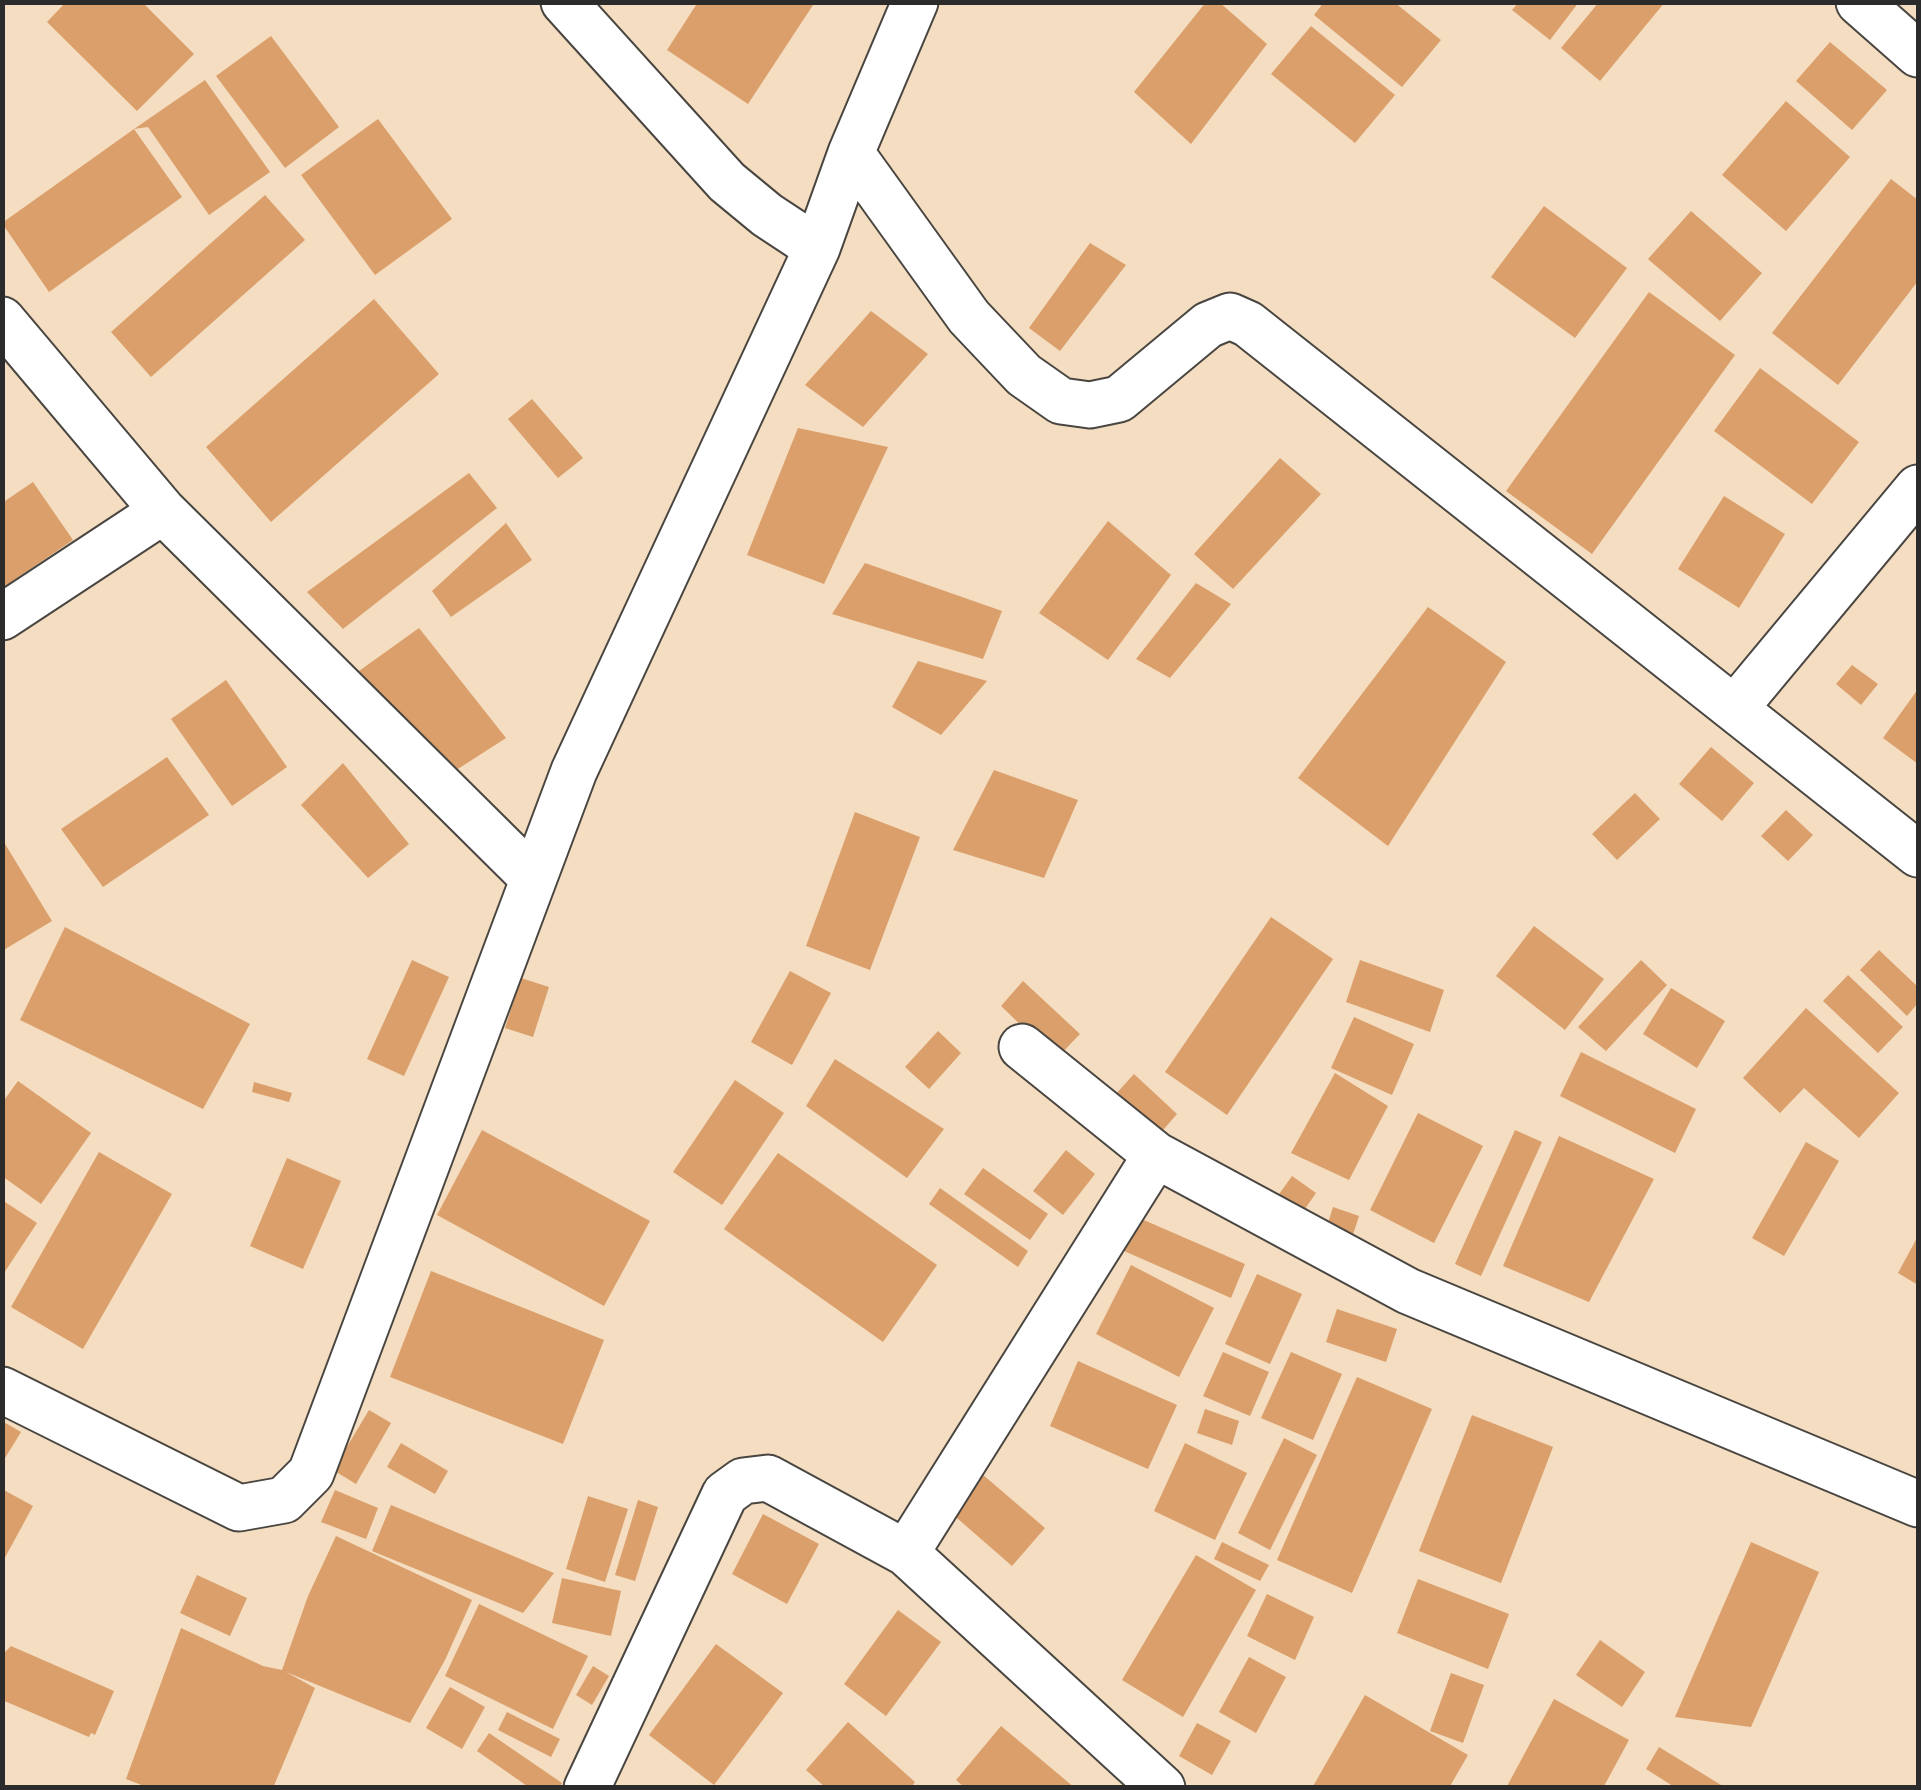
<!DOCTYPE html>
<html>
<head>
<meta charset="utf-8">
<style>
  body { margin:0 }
  #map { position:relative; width:1921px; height:1790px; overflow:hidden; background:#f4ddc0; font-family:"Playpen Sans",sans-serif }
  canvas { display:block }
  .frame { position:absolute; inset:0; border:5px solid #2b2b2b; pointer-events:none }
</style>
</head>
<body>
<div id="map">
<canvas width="1921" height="1790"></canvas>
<div class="frame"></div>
</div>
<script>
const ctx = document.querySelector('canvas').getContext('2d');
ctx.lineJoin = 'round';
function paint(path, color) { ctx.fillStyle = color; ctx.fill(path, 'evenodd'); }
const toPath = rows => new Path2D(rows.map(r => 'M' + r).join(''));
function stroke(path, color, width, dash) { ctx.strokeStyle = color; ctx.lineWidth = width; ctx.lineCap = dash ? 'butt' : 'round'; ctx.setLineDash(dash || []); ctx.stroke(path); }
const building = toPath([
  [66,2,142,2,194,54,137,111,47,22],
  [698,2,815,2,748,104,667,50],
  [1206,2,1219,2,1267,44,1191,144,1134,92],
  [1324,2,1394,2,1441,40,1402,87,1314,15],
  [1519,2,1579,2,1550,40,1512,10],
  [1599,2,1665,2,1600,81,1561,48],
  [1311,26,1395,95,1355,143,1271,74],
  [271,36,339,127,285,168,216,76],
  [1830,42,1887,90,1852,130,1796,81],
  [205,80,270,172,209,215,148,127,134,129],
  [1786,101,1850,157,1786,231,1722,175],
  [378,119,452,219,375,275,301,175],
  [134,129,182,197,49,292,2,223],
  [1891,179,1918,200,1918,281,1838,385,1772,333],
  [265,195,305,240,151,377,111,332],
  [1544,206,1627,268,1575,338,1491,277],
  [1691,211,1762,273,1720,321,1648,259],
  [1090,243,1126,265,1060,351,1029,328],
  [1649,292,1735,355,1592,554,1506,491],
  [374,299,439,374,271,522,206,447],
  [871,311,928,354,863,427,805,385],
  [1760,368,1859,442,1812,504,1714,431],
  [532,399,583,458,558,478,508,419],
  [798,428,888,447,824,584,747,555],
  [1280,458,1321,494,1233,589,1194,554],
  [469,473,497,508,343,629,307,592],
  [33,482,73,540,2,588,2,503],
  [1724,496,1785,534,1739,608,1678,569],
  [1108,521,1171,575,1108,660,1039,613],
  [506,523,532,560,451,617,432,591],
  [865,563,1002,611,983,659,832,614],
  [1196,583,1231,604,1170,678,1136,659],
  [1428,607,1506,662,1388,846,1298,778],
  [419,628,506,738,447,776,359,671],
  [918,661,987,681,941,735,892,707],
  [1852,665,1878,684,1861,705,1836,684],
  [226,680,287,767,232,806,171,719],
  [1918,689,1918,764,1883,738],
  [1711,747,1754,783,1722,821,1679,784],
  [167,757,209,815,103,887,61,829],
  [343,763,409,844,368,878,301,805],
  [994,770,1078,800,1044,878,953,850],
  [1635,793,1660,819,1617,860,1592,834],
  [1786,810,1813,835,1788,861,1761,836],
  [855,812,920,837,870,970,806,946],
  [2,839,52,921,2,951],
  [1271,917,1333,959,1227,1115,1165,1072],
  [1534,926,1604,979,1565,1030,1496,976],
  [65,927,250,1024,203,1109,20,1020],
  [1879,950,1918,987,1918,1003,1907,1016,1860,970],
  [412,960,449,977,404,1076,367,1059],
  [1360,960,1444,990,1430,1032,1346,1002],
  [1641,960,1667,985,1606,1051,1578,1027],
  [790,971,831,993,792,1065,751,1042],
  [1848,975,1903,1027,1878,1053,1823,1001],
  [521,978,549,987,533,1037,505,1028],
  [1023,981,1080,1034,1056,1059,1001,1006],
  [1671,988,1725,1021,1697,1068,1643,1034],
  [1806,1008,1899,1093,1859,1138,1804,1088,1780,1113,1743,1078],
  [1354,1017,1414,1044,1392,1095,1331,1068],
  [938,1031,961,1053,929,1089,905,1067],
  [1581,1052,1696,1109,1675,1153,1560,1096],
  [835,1059,944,1129,907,1178,806,1106],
  [1335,1073,1388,1106,1349,1180,1291,1153],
  [1134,1074,1177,1114,1157,1137,1114,1096],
  [735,1080,784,1113,722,1205,673,1172],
  [18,1081,91,1133,41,1204,2,1176,2,1103],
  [254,1082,292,1093,289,1102,252,1092],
  [1418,1113,1483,1146,1434,1243,1370,1210],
  [482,1130,650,1221,604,1306,437,1215],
  [1515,1130,1542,1142,1481,1276,1455,1264],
  [1559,1136,1654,1179,1589,1302,1503,1266],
  [1806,1142,1839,1161,1784,1256,1752,1238],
  [1066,1150,1095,1174,1063,1215,1033,1191],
  [99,1152,172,1194,83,1349,11,1307],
  [778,1153,937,1265,883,1342,724,1229],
  [287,1158,341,1181,303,1269,250,1246],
  [983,1168,1048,1214,1030,1240,964,1194],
  [1292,1176,1316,1193,1296,1222,1272,1204],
  [940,1188,1028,1251,1018,1267,929,1204],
  [2,1200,37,1223,2,1276],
  [1333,1207,1359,1216,1349,1247,1323,1239],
  [1130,1214,1245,1264,1231,1298,1115,1247],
  [1918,1236,1918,1285,1898,1273],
  [1131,1265,1214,1308,1179,1377,1096,1334],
  [431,1271,604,1340,563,1444,390,1377],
  [1257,1274,1302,1294,1270,1364,1225,1344],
  [1337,1309,1397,1329,1386,1362,1326,1342],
  [1223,1352,1269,1372,1250,1416,1203,1396],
  [1291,1352,1342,1374,1313,1440,1261,1418],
  [1078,1361,1177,1405,1148,1469,1050,1426],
  [1357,1377,1432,1409,1352,1593,1277,1560],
  [1205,1409,1239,1421,1232,1445,1197,1433],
  [369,1410,391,1423,356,1484,333,1470],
  [1472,1415,1553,1447,1501,1583,1419,1551],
  [2,1421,21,1432,2,1463],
  [1284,1438,1317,1455,1270,1550,1238,1533],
  [401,1443,448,1471,435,1494,387,1467],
  [1185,1443,1247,1473,1215,1540,1154,1511],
  [982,1474,1045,1528,1012,1566,950,1512],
  [2,1489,33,1506,2,1563],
  [335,1490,378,1508,366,1539,321,1522],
  [588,1496,628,1509,605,1582,566,1569],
  [638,1500,658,1507,635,1581,615,1575],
  [391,1505,554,1573,523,1613,372,1551],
  [763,1514,819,1544,787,1604,732,1574],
  [336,1536,472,1600,445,1660,410,1723,286,1672,315,1688,273,1788,149,1788,126,1779,181,1628,263,1666,282,1670,308,1596],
  [1222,1542,1269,1565,1260,1581,1214,1559],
  [1751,1542,1819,1572,1751,1727,1675,1717],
  [1196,1555,1256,1590,1183,1717,1122,1680],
  [197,1575,247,1598,230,1636,180,1613],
  [562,1578,621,1591,611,1636,552,1623],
  [1418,1579,1509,1614,1488,1669,1397,1633],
  [1267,1594,1314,1617,1295,1660,1247,1636],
  [479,1604,588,1656,553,1729,445,1676],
  [898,1610,941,1642,886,1716,844,1684],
  [1600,1640,1645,1672,1622,1707,1576,1675],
  [716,1644,783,1693,714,1785,649,1735],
  [11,1646,114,1691,95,1735,91,1733,89,1737,2,1700,2,1655],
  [1249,1657,1286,1677,1256,1733,1219,1712],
  [593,1666,609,1676,592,1705,576,1695],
  [1451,1673,1484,1685,1463,1743,1430,1731],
  [450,1687,485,1707,462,1749,426,1728],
  [1365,1695,1468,1755,1449,1788,1312,1788],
  [1554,1699,1629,1740,1603,1788,1506,1788],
  [507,1712,560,1739,551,1757,498,1730],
  [848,1722,915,1782,911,1788,826,1788,806,1770],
  [1197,1723,1231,1741,1212,1775,1179,1756],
  [1001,1726,1075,1788,965,1788,956,1780],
  [489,1733,562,1783,559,1788,530,1788,477,1751],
  [1659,1747,1726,1788,1676,1788,1646,1769]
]);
const street = toPath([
  [564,2,727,182,767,215,817,248],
  [1859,2,1918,54],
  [851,153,969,317,1024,375,1061,401,1090,405,1119,399,1208,325,1230,316,1248,324,1918,854],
  [2,320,163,511,533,878],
  [2,617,163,511],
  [1735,708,1918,488],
  [1022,1047,1156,1155,1408,1291,1918,1504],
  [2,1390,239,1508,284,1500,311,1473,574,771,817,248,851,153,915,2],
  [906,1553,1156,1155],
  [587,1788,725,1494,743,1481,768,1478,906,1553,1162,1788]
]);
paint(building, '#db9f6b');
stroke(street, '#494641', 49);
stroke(street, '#fff', 45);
</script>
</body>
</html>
